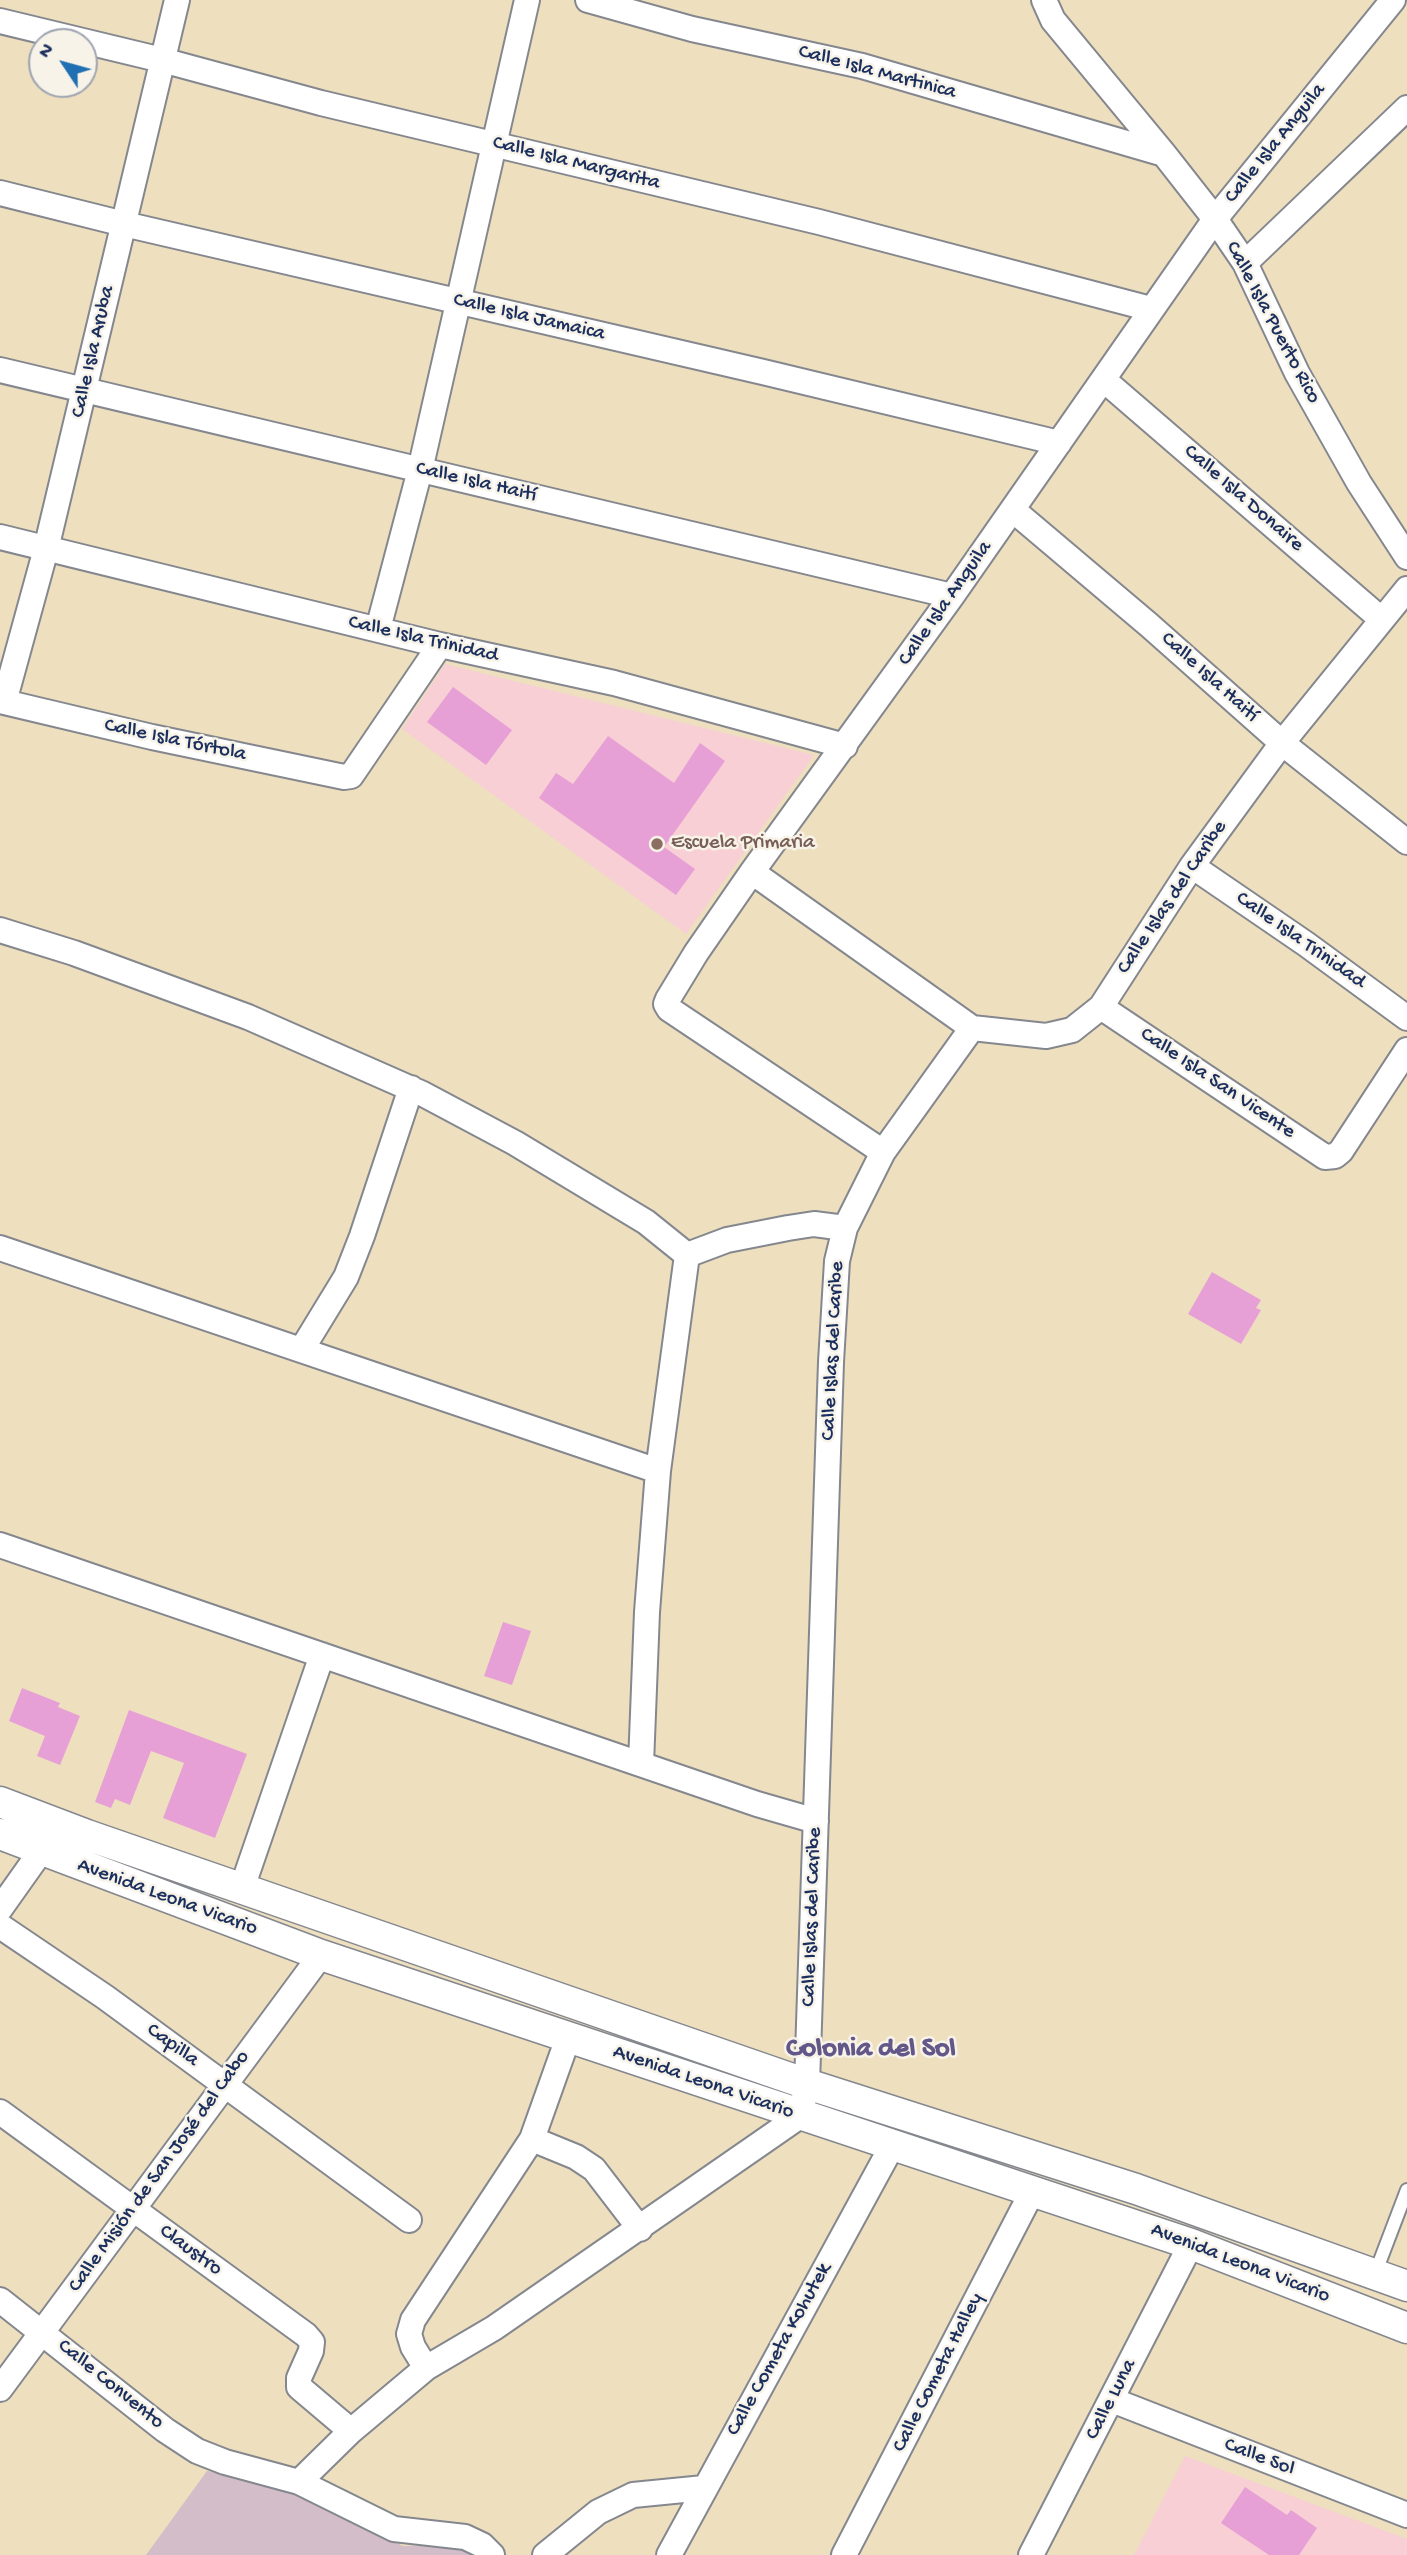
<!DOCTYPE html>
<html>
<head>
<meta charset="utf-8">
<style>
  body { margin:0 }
  #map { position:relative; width:1407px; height:2555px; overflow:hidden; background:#eedfbf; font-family:"Gochi Hand",sans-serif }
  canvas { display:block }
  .north { position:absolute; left:28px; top:28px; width:70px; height:70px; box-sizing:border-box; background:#f7f3e8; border:2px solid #9fa5b1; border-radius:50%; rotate:306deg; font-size:19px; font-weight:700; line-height:28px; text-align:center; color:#1b2f5e }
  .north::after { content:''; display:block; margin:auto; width:24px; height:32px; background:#1f6fb2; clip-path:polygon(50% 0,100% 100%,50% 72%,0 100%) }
</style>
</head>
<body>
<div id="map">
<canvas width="1407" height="2555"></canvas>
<div class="north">N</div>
</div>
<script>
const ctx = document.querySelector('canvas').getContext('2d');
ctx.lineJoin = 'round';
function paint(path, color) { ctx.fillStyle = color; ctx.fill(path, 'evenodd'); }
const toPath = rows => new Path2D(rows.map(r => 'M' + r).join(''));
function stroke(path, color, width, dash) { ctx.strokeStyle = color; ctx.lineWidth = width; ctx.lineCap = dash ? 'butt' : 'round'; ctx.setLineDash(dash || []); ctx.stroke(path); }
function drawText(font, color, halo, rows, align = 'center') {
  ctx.font = font + ' "Gochi Hand",sans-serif'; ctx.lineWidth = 5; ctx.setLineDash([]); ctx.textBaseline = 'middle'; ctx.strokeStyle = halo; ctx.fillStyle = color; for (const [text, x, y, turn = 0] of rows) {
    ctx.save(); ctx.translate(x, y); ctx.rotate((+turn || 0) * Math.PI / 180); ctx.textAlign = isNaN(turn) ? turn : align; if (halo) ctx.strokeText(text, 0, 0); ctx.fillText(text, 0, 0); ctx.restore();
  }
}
const built = toPath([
  [445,664,814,755,686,934,402,729],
  [1185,2456,1407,2539,1407,2555,1134,2555]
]);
const industrial = toPath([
  [207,2471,258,2478,276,2483,403,2546,446,2545,467,2550,474,2555,146,2555]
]);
const building = toPath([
  [453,687,512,730,486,765,427,722],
  [608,736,674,783,700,743,725,761,664,847,695,869,676,895,539,798,556,773,573,784],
  [1212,1272,1261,1300,1256,1308,1261,1310,1241,1344,1188,1314],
  [503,1622,531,1631,512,1685,484,1676],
  [22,1688,60,1703,58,1707,80,1716,60,1765,37,1756,45,1736,9,1721],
  [129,1710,247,1754,215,1838,163,1818,184,1763,151,1751,130,1805,115,1799,111,1808,95,1802],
  [1245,2487,1287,2515,1291,2510,1317,2528,1299,2555,1269,2555,1221,2523]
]);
const service = toPath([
  [1375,2274,1407,2190]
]);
const minor = toPath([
  [588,0,692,29,862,66,1164,154],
  [1044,0,1053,20,1164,154,1215,219,1245,263,1297,373,1359,483,1407,557],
  [0,21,162,60,321,103,819,222,1151,309],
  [0,193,124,224,763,372,1059,443],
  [1245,263,1407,108],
  [0,370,952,596],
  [1104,380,1381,619],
  [1013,510,1149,625,1282,743,1407,842],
  [0,537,440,645,614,683,845,746],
  [378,629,420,470,527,0],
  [0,701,152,737,344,777,351,776,440,645],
  [4,702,46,549,177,0],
  [1192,866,1306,944,1407,1018],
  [752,872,972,1028],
  [0,930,74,953,248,1017,423,1094,515,1143,646,1222,687,1255],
  [1101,1007,1325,1157,1335,1156,1341,1151,1407,1050],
  [883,1152,669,1009,666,1004,668,999,696,953,752,872,952,596,1215,219,1393,0],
  [0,1248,658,1471],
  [687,1255,727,1240,788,1228,814,1224,845,1228],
  [302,1349,346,1277,362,1236,411,1088],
  [0,1545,757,1804,816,1821],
  [641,1764,647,1612,658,1471,687,1255],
  [242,1888,322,1655],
  [0,1909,51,1837],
  [0,1926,105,1997,409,2220],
  [568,2038,532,2139,413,2320,409,2334,413,2347,426,2368,494,2328,800,2116,807,2084,831,1362,837,1261,845,1228,883,1152,972,1028,1046,1036,1072,1030,1101,1007,1192,866,1282,743,1407,589],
  [0,2112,306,2335,312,2342,311,2351,299,2378,299,2387,351,2431],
  [532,2139,576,2157,594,2169,640,2229],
  [0,2300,165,2430,197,2451,225,2462,299,2482,394,2529,465,2537,482,2545,492,2555],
  [0,2389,321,1955],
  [1112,2400,1407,2515],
  [299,2482,351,2431,426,2368],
  [545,2555,598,2512,633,2495,704,2488],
  [669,2555,892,2146],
  [844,2555,1033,2190],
  [1031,2555,1191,2244]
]);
const tertiary = toPath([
  [0,1802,87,1835,807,2084,1136,2189,1407,2286],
  [0,1834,321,1955,1191,2244,1407,2328]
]);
const markers = [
  [657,844,7,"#8d6e63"]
];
const streetNames = [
  ["Calle Isla Martinica",877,73,15],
  ["Calle Isla Anguila",1276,144,-51],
  ["Calle Isla Margarita",576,164,14],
  ["Calle Isla Jamaica",529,318,13],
  ["Calle Isla Puerto Rico",1272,323,62],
  ["Calle Isla Aruba",94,352,-77],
  ["Calle Isla Haití",476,483,13],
  ["Calle Isla Donaire",1243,499,41],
  ["Calle Isla Anguila",946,604,-55],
  ["Calle Isla Trinidad",423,640,13],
  ["Calle Isla Haití",1209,678,42],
  ["Calle Isla Tórtola",175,741,12],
  ["Calle Islas del Caribe",1173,898,-56],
  ["Calle Isla Trinidad",1300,941,35],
  ["Calle Isla San Vicente",1217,1084,34],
  ["Calle Islas del Caribe",834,1351,-87],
  ["Avenida Leona Vicario",167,1898,20],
  ["Calle Islas del Caribe",813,1917,-88],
  ["Capilla",172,2046,36],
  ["Avenida Leona Vicario",703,2083,19],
  ["Calle Misión de San José del Cabo",160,2172,-54],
  ["Claustro",190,2251,36],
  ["Avenida Leona Vicario",1240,2264,21],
  ["Calle Cometa Kohutek",780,2350,-61],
  ["Calle Cometa Halley",939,2373,-63],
  ["Calle Convento",110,2385,39],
  ["Calle Luna",1112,2400,-63],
  ["Calle Sol",1259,2458,21]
];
const educationNames = [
  ["Escuela Primaria",671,844]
];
const districtNames = [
  ["Colonia del Sol",871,2051]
];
paint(built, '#f7cfd5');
paint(industrial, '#d2bdc8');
paint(building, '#e7a0d5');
stroke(service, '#84878e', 16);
stroke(minor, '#84878e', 28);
stroke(tertiary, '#84878e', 33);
stroke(service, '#fff', 12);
stroke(minor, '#fff', 24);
stroke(tertiary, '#fff', 30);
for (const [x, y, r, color] of markers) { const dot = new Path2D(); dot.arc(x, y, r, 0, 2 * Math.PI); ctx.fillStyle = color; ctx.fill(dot); stroke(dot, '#f7f3e8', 2.5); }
drawText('21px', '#1b2f5e', '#f7f3e8', streetNames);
drawText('21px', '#785e54', '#f7f3e8', educationNames, 'left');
drawText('bold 28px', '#625788', '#f7f3e8', districtNames);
</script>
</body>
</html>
